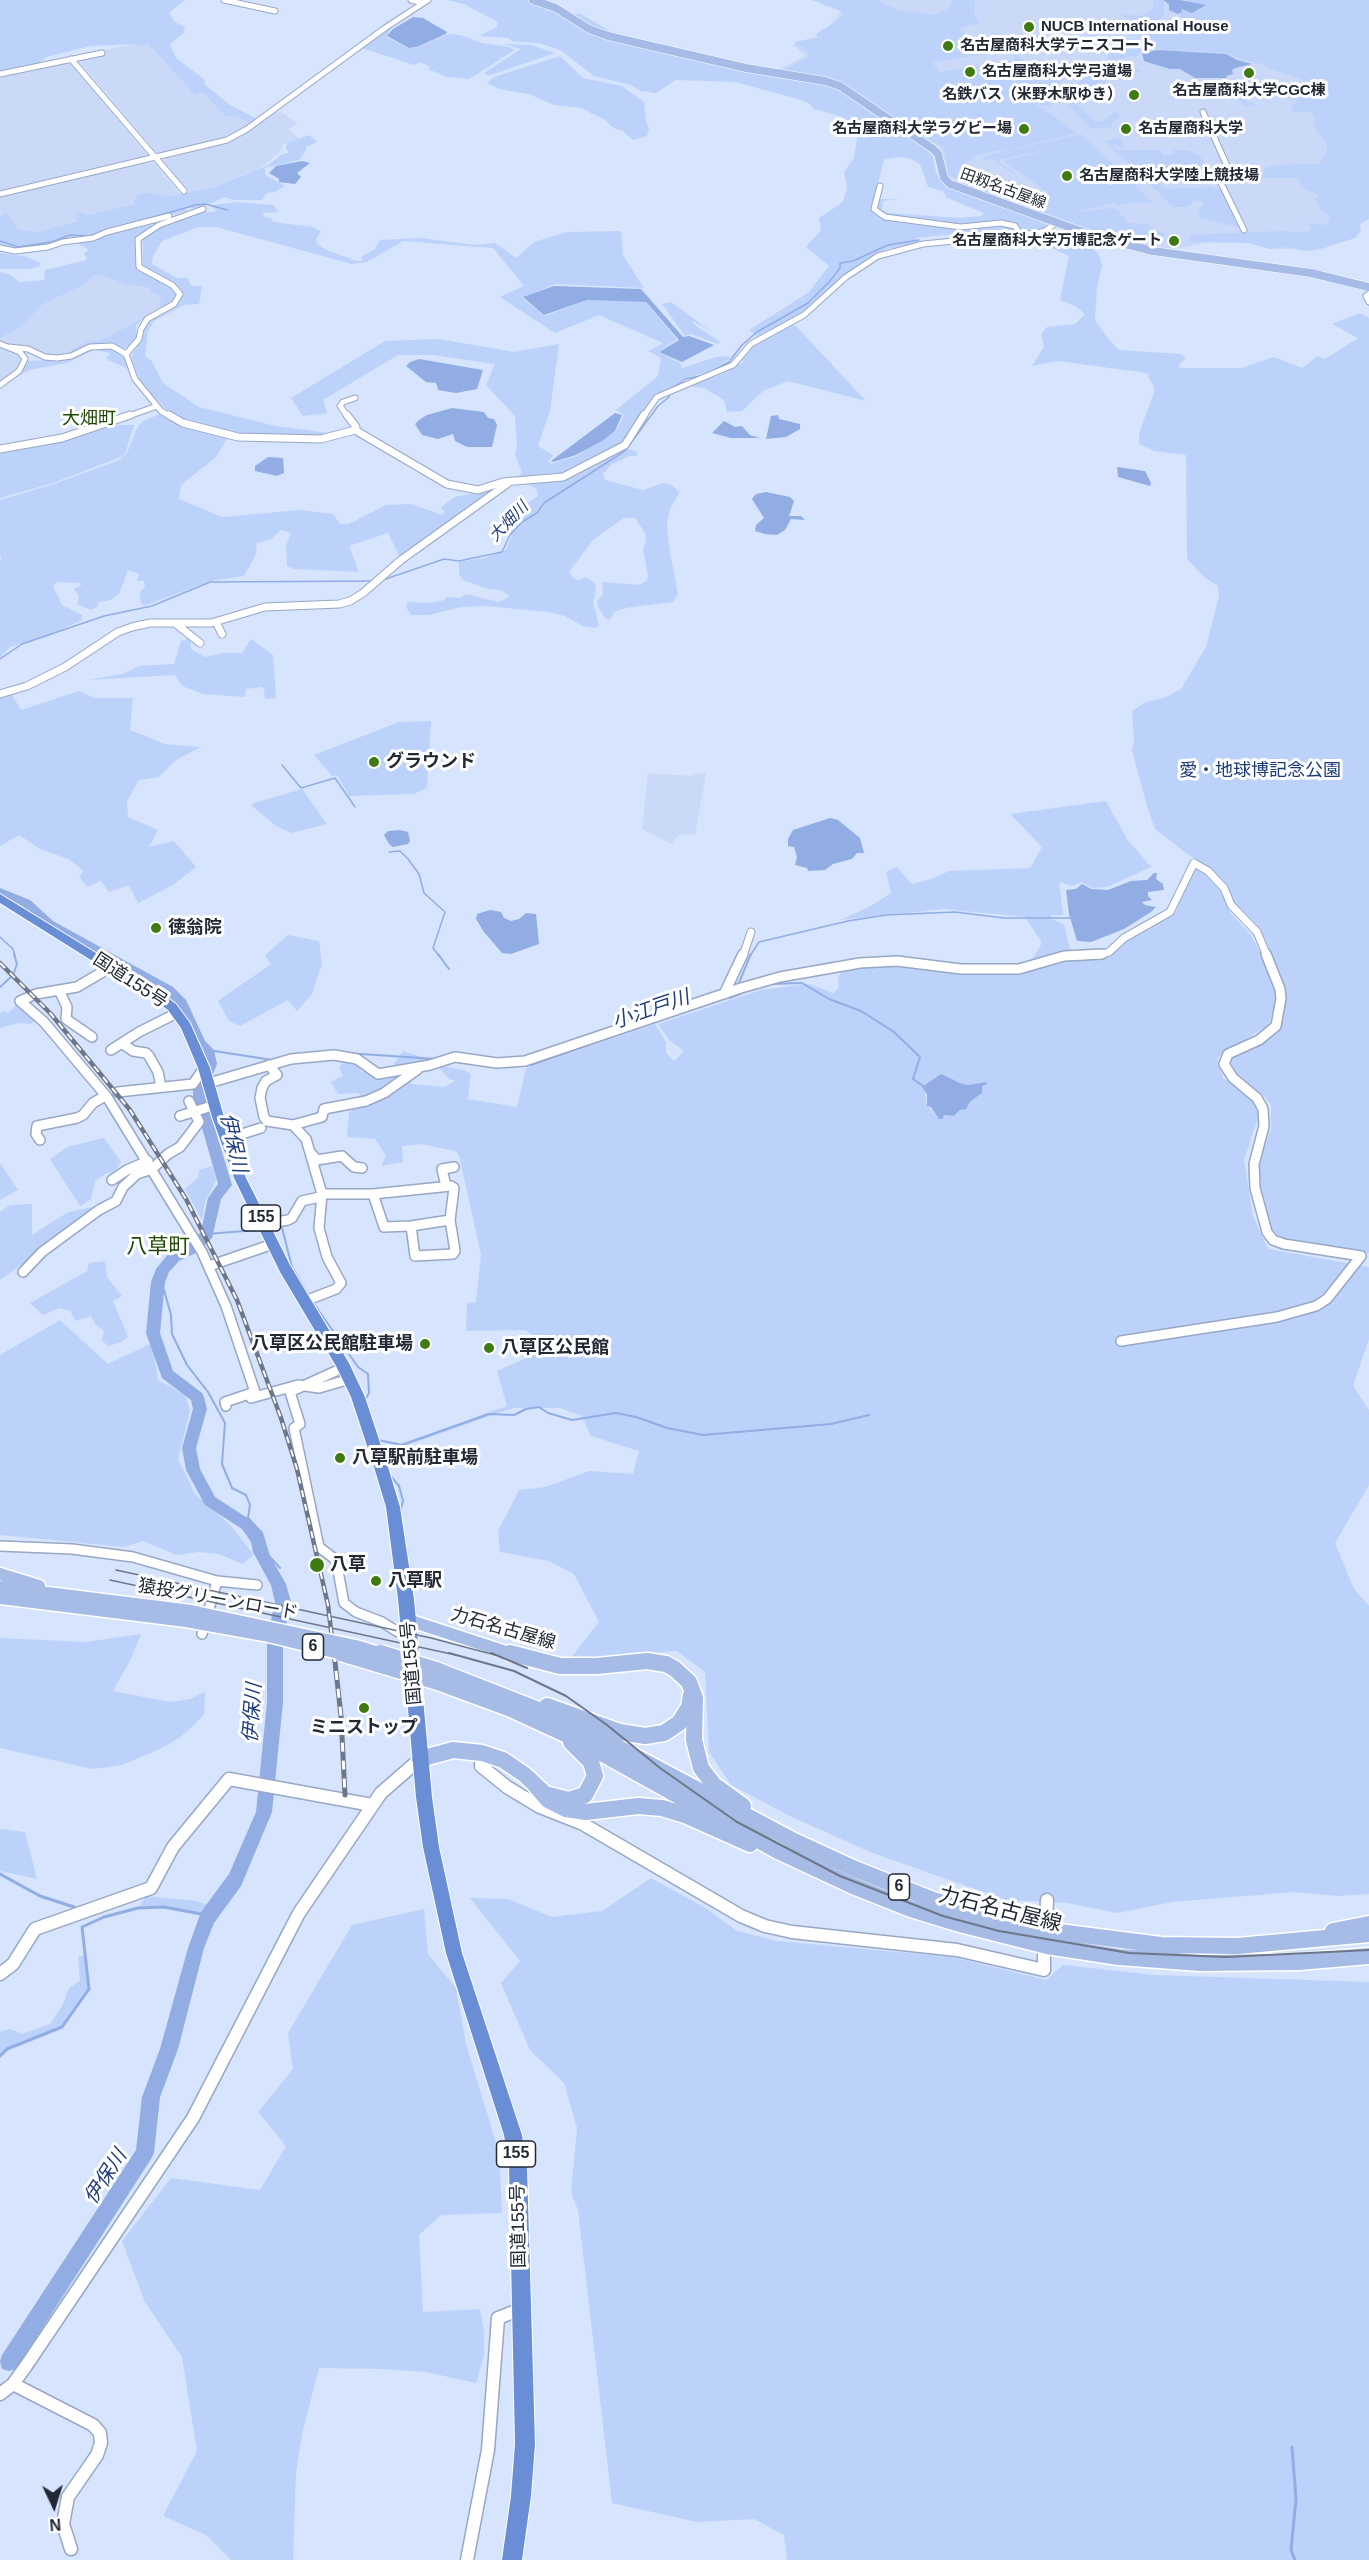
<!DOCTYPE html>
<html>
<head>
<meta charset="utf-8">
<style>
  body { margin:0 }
  #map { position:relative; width:1369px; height:2560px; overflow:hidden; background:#d6e4fd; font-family:Arial,sans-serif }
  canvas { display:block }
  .north { position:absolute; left:24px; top:2476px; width:60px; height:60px; -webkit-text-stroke:4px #fff; paint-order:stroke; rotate:176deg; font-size:16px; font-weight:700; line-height:24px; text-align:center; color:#222834 }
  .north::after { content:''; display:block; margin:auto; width:21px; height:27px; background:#222834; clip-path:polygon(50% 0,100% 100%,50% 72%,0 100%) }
</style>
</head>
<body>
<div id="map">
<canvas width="1369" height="2560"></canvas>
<div class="north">N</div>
</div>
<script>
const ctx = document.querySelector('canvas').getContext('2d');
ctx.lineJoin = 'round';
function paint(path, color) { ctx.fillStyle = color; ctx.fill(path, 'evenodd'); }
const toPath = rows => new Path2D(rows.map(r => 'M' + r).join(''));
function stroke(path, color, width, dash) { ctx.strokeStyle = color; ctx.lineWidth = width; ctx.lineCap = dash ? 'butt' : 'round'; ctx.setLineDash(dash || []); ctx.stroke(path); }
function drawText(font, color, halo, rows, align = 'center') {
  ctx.font = font + ' Arial,"Noto Sans JP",sans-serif'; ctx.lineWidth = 6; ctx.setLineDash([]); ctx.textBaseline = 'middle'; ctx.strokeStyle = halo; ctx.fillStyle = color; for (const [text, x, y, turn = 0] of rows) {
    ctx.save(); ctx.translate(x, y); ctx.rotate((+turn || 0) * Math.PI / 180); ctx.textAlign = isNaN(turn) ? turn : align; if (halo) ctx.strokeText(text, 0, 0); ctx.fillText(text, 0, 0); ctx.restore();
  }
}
const built = toPath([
  [812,0,1216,0,1310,76,1322,97,1337,198,1321,249,1270,249,1249,243,1210,242,1188,247,1159,249,1123,242,963,187,950,180,946,173,943,156,939,150,844,87,782,73,783,67,805,56,793,45,799,42,814,44,841,12],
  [135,44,148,44,195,95,204,93,226,117,236,115,250,124,218,141,164,153,156,152,80,62,100,51],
  [62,63,71,64,147,155,143,159,0,192,0,77],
  [275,112,281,112,298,123,289,129,300,140,283,144,280,152,260,168,214,187,190,192,163,161,167,158,213,147,237,138],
  [146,163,155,164,180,194,166,197,147,192,139,195,133,201,135,204,88,215,76,211,75,214,78,220,38,232,18,230,2,216,0,217,0,196],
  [100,275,125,284,150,288,151,292,159,295,164,308,99,341,88,341,70,350,74,353,53,356,31,348,13,346,0,342,0,338,21,327,42,305,81,286,93,276],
  [0,346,22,355,22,364,16,372,0,384],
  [648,773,692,776,696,773,706,774,695,835,680,834,671,844,642,829]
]);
const green = toPath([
  [0,0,185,0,169,13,175,22,185,27,183,34,170,44,176,58,205,80,204,84,230,105,257,119,250,124,236,115,226,117,204,93,195,95,148,44,139,46,135,44,91,46,46,57,39,64,0,72],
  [447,0,527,0,553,9,586,29,831,85,926,149,933,156,936,173,943,183,967,194,1045,222,1047,227,1027,232,1007,222,993,221,966,225,888,217,875,209,878,199,898,199,883,201,882,210,889,213,960,218,981,216,984,213,947,198,943,191,928,187,920,164,911,159,899,157,884,159,872,209,877,216,960,228,1004,224,1015,229,1016,233,978,237,974,232,916,238,918,243,886,249,864,261,838,281,813,304,794,318,757,336,749,330,808,293,829,266,806,247,821,230,819,218,843,202,847,188,844,172,854,158,858,131,843,117,814,109,810,104,798,99,735,82,676,80,656,93,640,91,631,85,594,76,560,50,551,47,538,43,512,41,508,38,479,36,497,27,498,22,464,4],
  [811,0,876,0,898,10,933,15,948,10,954,0,975,0,974,14,980,23,958,28,988,54,932,62,939,72,993,63,1002,72,1005,71,1001,65,1014,62,1015,54,1030,65,1066,76,1068,77,1050,91,1048,99,1052,107,1039,105,1039,93,1037,106,1044,109,1077,133,1003,151,971,126,1032,111,969,125,1001,150,977,155,964,164,966,169,974,173,997,175,1024,192,1046,195,1047,192,1003,161,1066,145,999,160,1000,163,1015,173,1015,175,993,160,981,159,988,155,1081,134,1153,203,1130,203,1115,206,1118,202,1075,212,1113,208,1121,211,1119,213,1126,220,1126,223,1148,224,1152,229,1165,233,1162,242,1130,243,962,185,948,173,944,147,910,131,846,85,833,80,736,65,617,37,594,29,569,13,581,14,617,35,652,44,664,44,729,61,777,69,787,68,809,57,807,51,796,45,795,42,818,37,816,34,840,19,843,14,840,10],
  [1153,0,1163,0,1164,2,1164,15,1160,19,1161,23,1174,27,1179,25,1181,10,1196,12,1205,5,1185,0,1369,0,1369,219,1360,224,1361,231,1355,238,1321,249,1306,251,1284,247,1270,249,1249,243,1187,242,1191,235,1277,231,1304,232,1309,231,1311,227,1308,223,1327,225,1330,216,1322,212,1315,199,1319,196,1304,188,1297,178,1262,178,1262,176,1265,168,1275,165,1319,164,1326,155,1327,142,1314,128,1316,119,1311,112,1291,112,1293,104,1298,101,1266,90,1245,96,1247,101,1255,103,1255,106,1241,106,1244,104,1234,97,1213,97,1227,86,1272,82,1289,86,1310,85,1309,82,1271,69,1263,64,1244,60,1226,53,1154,49,1142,51,1138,54,1139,56,1125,57,1119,61,1127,67,1142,71,1140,73,1106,64,1109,52,1125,46,1147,42,1145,30,1136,20,1125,18,1121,14,1140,16,1153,9],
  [389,29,391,30,386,37,408,48,416,48,449,34,461,35,482,43,510,47,514,50,504,57,499,57,501,59,469,79,447,77,428,69,431,67,420,62,414,65,362,48],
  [504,44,531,45,555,53,488,76,484,73,521,49],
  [560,56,583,78,622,86,644,102,646,122,649,129,647,136,633,140,623,131,612,127,605,120,581,108,554,105,529,94,499,89,487,83,494,77],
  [1105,74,1128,81,1108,80,1092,94,1085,94,1075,103,1095,121,1102,122,1117,110,1120,117,1112,122,1112,127,1092,129,1062,99,1066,93,1081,80,1089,76],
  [310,135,317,142,306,147,306,151,299,160,265,168,265,175,285,186,275,192,267,193,262,200,234,200,224,197,212,203,206,203,204,205,206,206,201,208,187,208,186,211,91,237,69,237,53,244,20,250,0,245,0,217,4,213,7,213,18,230,38,232,77,221,75,214,76,211,88,215,135,204,133,201,139,194,147,192,166,197,214,187,267,166,281,155,290,152,286,149,287,143],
  [1120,138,1126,149,1112,144,1117,150,1160,150,1163,155,1174,155,1173,150,1188,150,1201,157,1205,166,1204,170,1160,173,1156,175,1160,185,1166,189,1211,187,1221,190,1238,227,1200,218,1198,212,1205,202,1196,200,1186,207,1173,207,1105,141],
  [238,202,273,205,279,212,263,213,264,217,271,218,273,222,313,227,321,232,316,239,317,244,329,251,357,261,362,261,362,256,374,250,380,240,419,238,476,245,495,243,516,258,534,242,567,232,621,231,623,255,644,288,555,284,522,298,545,316,587,300,645,302,677,339,658,352,680,363,682,368,716,357,725,356,731,358,711,371,683,379,669,392,654,398,622,444,565,474,518,478,522,472,515,455,517,447,515,416,486,385,495,364,433,355,398,355,323,400,327,413,303,416,291,398,385,341,439,339,514,352,559,344,550,411,538,446,553,455,548,462,551,464,577,456,616,431,624,415,616,410,658,376,661,358,648,351,663,343,599,315,555,333,500,297,524,286,493,248,403,241,367,262,352,264,216,227,198,227,162,241,153,256,152,264,177,278,188,278,191,286,202,286,199,304,184,305,154,321,148,331,145,356,152,361,163,383,199,407,275,426,329,433,325,436,240,434,195,423,171,415,141,383,132,359,133,353,143,337,146,322,171,308,184,295,178,286,167,278,143,266,143,239,147,233,169,223,203,212,213,212,217,210,211,207,214,205],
  [151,225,153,227,136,238,137,270,170,285,177,293,175,302,164,308,160,305,161,300,159,295,151,292,150,288,125,284,100,275,93,276,81,286,42,305,21,327,0,338,0,272,10,275,20,282,44,280,45,270,87,260,84,253,89,250,73,241],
  [1051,230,1062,230,1086,241,1099,255,1102,265,1097,287,1095,320,1109,340,1119,350,1181,354,1186,358,1179,364,1179,368,1242,368,1273,357,1302,368,1318,356,1325,359,1358,338,1332,324,1360,313,1369,318,1369,1253,1278,1238,1270,1228,1261,1187,1259,1161,1271,1128,1271,1105,1264,1096,1238,1076,1230,1061,1231,1057,1279,1026,1284,1014,1282,987,1266,941,1255,923,1234,904,1230,893,1206,866,1186,853,1155,829,1146,803,1132,750,1134,741,1132,711,1146,702,1164,698,1181,689,1206,647,1219,596,1218,586,1204,577,1187,559,1186,455,1154,451,1139,444,1139,433,1155,390,1147,373,1058,361,1032,366,1044,347,1041,334,1047,327,1075,324,1085,314,1075,306,1060,300,1069,256,1042,244,1025,241,1022,235],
  [0,253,24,256,40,263,39,267,29,269,0,269],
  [671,302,713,333,693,321,692,323,720,342,718,344,691,334,685,336,662,304],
  [145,317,136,325,136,339,130,348,123,348,106,343,89,346,74,353,69,351,88,341,99,341],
  [790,325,796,326,866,401,788,381,763,391,742,411,727,412,724,400,704,388,690,386,725,373,743,362,742,360,753,346],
  [91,348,112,348,124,358,129,369,108,360,106,357,111,353,94,350,67,363,29,370,7,383,22,371,27,361,51,360],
  [160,414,179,423,229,436,215,458,181,485,179,499,222,517,301,510,333,514,340,524,349,524,386,505,411,504,442,515,445,511,440,508,455,497,501,487,400,557,388,533,349,546,359,572,294,569,287,566,286,545,291,533,281,530,271,539,257,543,256,554,244,576,210,581,144,606,140,601,140,593,145,586,144,581,137,581,139,574,128,570,119,594,111,600,99,602,97,607,91,610,77,604,79,597,74,588,81,586,80,583,56,582,53,586,62,605,82,615,82,620,50,635,10,647,0,657,0,562,2,558,0,556,0,500,51,485,120,460,127,453,138,426,143,421],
  [111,425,134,425,125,454,121,457,50,484,0,498,0,451,100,430],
  [626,448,637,452,637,456,629,456,611,465,603,474,605,480,643,490,663,483,670,484,680,492,670,509,667,523,669,547,678,594,673,602,625,608,614,612,610,620,605,618,598,607,597,601,603,595,602,582,640,585,646,581,648,576,643,549,646,542,645,533,635,518,624,518,593,540,569,572,573,578,579,580,585,577,595,583,596,590,593,602,599,625,596,628,583,626,565,616,549,612,486,606,461,607,429,615,411,615,406,607,408,602,431,603,445,600,445,597,461,598,466,594,498,602,507,598,509,595,500,590,488,589,463,580,459,574,459,562,485,558,506,550,512,535,495,525,510,518,508,516,538,496,537,490,526,482,548,480],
  [190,638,191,649,205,657,223,653,242,653,251,639,273,655,276,698,265,699,264,689,261,687,246,689,245,697,203,694,182,686,175,675,88,680,123,674,139,666,174,664,181,641],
  [79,691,94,698,133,698,130,730,165,744,201,747,176,760,159,777,139,780,127,801,128,817,158,830,149,847,174,841,196,867,173,885,138,903,129,885,109,892,101,881,87,887,79,876,84,871,68,859,40,849,19,835,0,846,0,698,12,695,21,710],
  [431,721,427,788,414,794,349,796,337,775,332,776,314,755,399,722],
  [302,789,327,824,291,833,276,826,252,806,254,803],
  [1106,801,1127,839,1151,867,1107,887,1092,888,1082,882,1072,886,1059,882,1063,915,1051,915,1051,919,1064,924,1071,954,1111,953,1130,937,1175,913,1195,868,1209,878,1219,889,1231,914,1251,935,1270,972,1278,1002,1268,1025,1217,1058,1223,1078,1254,1098,1259,1115,1244,1160,1253,1216,1268,1249,1369,1267,1369,1339,1353,1386,1369,1410,1369,1485,1335,1543,1354,1589,1369,1606,1369,1894,1337,1896,1295,1892,1172,1902,1117,1913,1067,1903,1006,1900,870,1852,790,1816,731,1785,709,1752,705,1672,677,1651,570,1659,599,1622,574,1574,549,1561,500,1552,498,1531,519,1490,546,1487,589,1471,633,1474,639,1451,591,1436,582,1416,560,1408,513,1408,393,1450,391,1447,507,1406,497,1371,540,1352,532,1335,525,1330,466,1331,467,1303,476,1302,481,1255,459,1155,455,1151,421,1144,402,1146,403,1162,381,1166,386,1156,375,1139,347,1137,349,1112,366,1102,358,1093,338,1094,331,1082,343,1076,339,1067,347,1060,359,1066,361,1072,390,1070,403,1051,430,1060,429,1063,411,1067,411,1084,444,1087,455,1081,449,1079,440,1069,441,1066,464,1070,471,1074,468,1099,517,1107,526,1068,655,1024,666,1042,666,1053,674,1061,684,1051,669,1040,658,1024,761,990,808,984,834,993,839,987,838,978,843,968,881,963,1028,971,1036,970,1032,960,1042,943,1025,917,944,909,840,920,869,907,891,893,886,872,897,867,912,884,931,879,949,871,1030,868,1042,847,1010,814],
  [955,1081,968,1085,986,1082,982,1085,982,1093,954,1116,945,1115,943,1119,939,1119,926,1103,925,1090],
  [288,935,319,941,322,964,312,994,297,1011,288,1000,240,1026,229,1021,218,1001,271,964,265,955],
  [20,1001,40,1018,31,1024,18,1023,0,1028,0,1014,3,1011,8,1013],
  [104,1138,121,1162,114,1172,105,1174,95,1181,91,1199,80,1206,50,1159,67,1147],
  [0,1163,18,1190,0,1200],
  [212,1166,216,1180,205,1202,202,1220,185,1189,198,1178,199,1170],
  [32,1204,32,1235,68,1212,103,1205,0,1280,0,1212,10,1205],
  [105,1261,107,1277,122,1296,113,1301,128,1337,121,1342,109,1346,102,1341,104,1331,96,1325,91,1316,76,1321,70,1311,59,1308,43,1315,30,1303,87,1271,89,1263],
  [60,1320,108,1364,152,1343,158,1380,185,1395,190,1411,178,1459,195,1494,231,1526,254,1555,242,1564,219,1554,199,1552,176,1555,143,1541,124,1547,0,1535,0,1355],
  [141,1634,131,1659,113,1691,170,1702,190,1699,205,1692,204,1715,182,1736,162,1748,122,1765,92,1769,0,1748,0,1638,85,1642],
  [0,1829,25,1832,37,1879,0,1871],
  [651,1878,707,1909,737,1931,777,1941,952,1957,1046,1980,1063,1965,1154,1975,1369,1982,1369,2560,787,2560,784,2535,754,2519,697,2522,612,2503,578,2210,571,2193,577,2128,564,2083,530,2050,501,1983,520,1961,470,1898,508,1899,552,1917,602,1911],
  [146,1896,196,1901,212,1906,206,1915,164,1907,138,1908],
  [424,1909,428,1954,456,1988,466,2044,499,2153,502,2213,441,2215,419,2235,423,2312,480,2309,484,2332,484,2356,476,2383,426,2372,384,2369,319,2368,302,2434,296,2473,293,2560,231,2560,206,2535,163,2516,197,2451,182,2357,145,2302,122,2241,171,2178,260,2190,286,2146,258,2112,293,2069,288,2033,352,1925],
  [86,1954,89,1989,62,2027,7,2049,0,2056,0,2032,10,2029,22,2034,50,2024,62,2006,69,1988,80,1981,78,1957]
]);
const water = toPath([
  [1163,0,1180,0,1206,5,1192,13,1181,9,1182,12,1178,14,1169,10,1169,4],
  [413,17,423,18,447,32,446,34,417,47,409,48,387,36,393,29],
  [1158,50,1226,54,1237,60,1252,64,1235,68,1232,70,1233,74,1226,76,1227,78,1195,78,1180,69,1170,69,1144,61,1142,53],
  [302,161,310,163,297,173,301,177,295,184,279,182,279,179,269,173,276,166],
  [554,286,641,289,683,337,689,336,714,345,682,362,659,352,679,340,646,302,587,300,544,315,523,297],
  [419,359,483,370,477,389,456,393,438,390,436,383,426,382,406,366,410,362],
  [452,408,484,412,488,418,494,419,497,425,492,447,467,447,455,441,453,434,438,439,422,435,415,424,419,420,427,415],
  [615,413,622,415,615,431,602,441,576,455,553,462,551,461],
  [778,415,779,419,800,424,800,429,786,437,766,439,771,416],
  [724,421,735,427,742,426,750,435,760,438,731,438,712,433],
  [268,457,283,458,284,473,277,476,255,471,255,466],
  [1117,467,1145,471,1151,483,1150,486,1118,477],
  [766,492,790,497,794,501,789,516,801,516,805,520,791,519,785,530,777,535,765,534,755,531,756,525,764,518,752,499,756,494],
  [830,818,838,820,860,838,864,853,857,853,852,859,833,864,825,870,808,871,807,868,795,865,797,857,794,847,788,846,788,839,793,830],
  [400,830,408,832,410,841,408,844,393,847,389,844,384,835,388,831],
  [1154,873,1157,873,1156,879,1163,884,1164,890,1148,892,1148,896,1152,900,1142,902,1145,905,1156,907,1151,912,1124,929,1091,942,1077,941,1069,914,1066,890,1076,889,1082,884,1091,889,1108,890,1131,881,1147,880],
  [490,910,501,912,504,918,511,921,519,919,526,913,536,914,539,944,511,954,502,953,484,932,476,919,477,914],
  [941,1074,960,1083,968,1085,986,1082,987,1084,982,1086,982,1093,970,1102,966,1109,960,1110,954,1116,944,1115,943,1119,939,1119,931,1107,927,1106,927,1094,922,1087]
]);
const streamFar2 = toPath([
  [0,241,18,247,51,242,70,235,89,236,195,205,206,204,227,210],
  [714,370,729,362,742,345,757,332,808,303,830,281,840,268,840,263,853,261,888,245,919,240],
  [673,388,685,379,700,376],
  [380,581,444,559,459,561,502,552,510,535,522,522,537,513,544,503,625,451,658,406,669,397,670,392],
  [0,659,22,644,104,616,152,606,210,582,375,581],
  [282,765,301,788,335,778,355,807],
  [389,852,400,851,408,859,419,874,424,893,445,912,433,948,439,956],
  [0,937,13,949,15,956],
  [750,956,759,942,848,921,886,915,955,912,1004,918,1070,918]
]);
const streamFar1 = toPath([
  [438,954,449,969],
  [769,984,802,983,829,999,861,1011,894,1032,920,1057,913,1079,923,1086],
  [738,985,751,954],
  [0,987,13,975,17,964,14,954],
  [730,998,752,989],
  [208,1050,272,1060],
  [346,1053,436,1059],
  [453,1061,466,1063],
  [495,1067,531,1065,732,995],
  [281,1224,292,1267,309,1296],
  [207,1234,257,1230],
  [164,1290,171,1315,172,1334,187,1365,208,1392,225,1423,222,1464,232,1488,246,1495,250,1505,248,1518,262,1533,269,1556,280,1568],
  [312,1301,358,1367,368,1374,369,1393,365,1400],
  [378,1440,402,1445,489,1414,514,1415,526,1409,539,1407,548,1413,572,1420,616,1413,636,1417,667,1428,703,1435,831,1424,869,1415],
  [389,1474,399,1486,403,1501,400,1512],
  [410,1573,412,1582]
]);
const stream = toPath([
  [0,1874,40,1896,74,1907],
  [0,2056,7,2049,62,2027,89,1989,82,1927,104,1917,138,1908,164,1907,206,1915,212,1913],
  [1292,2447,1296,2499,1291,2550,1295,2560]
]);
const river = toPath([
  [0,888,30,900,53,921,173,987,186,1000,205,1041,214,1050,217,1064,212,1077,208,1079,202,1074,205,1064,202,1052,194,1044,177,1005,165,993,45,927,22,906,0,896,0,888],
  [199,1081,205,1086,205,1096,232,1185,221,1199,212,1238,198,1252,179,1261,169,1272,165,1282,160,1333,173,1371,202,1393,204,1397,207,1409,196,1448,200,1469,215,1497,252,1521,263,1535,267,1551,286,1584,291,1602,283,1638,283,1702,272,1812,241,1886,214,1923,204,1948,178,2049,160,2097,154,2153,151,2159,16,2369,9,2371,2,2369,0,2361,2,2355,136,2150,142,2097,160,2049,188,1948,201,1912,229,1874,256,1812,267,1702,267,1638,275,1602,271,1585,253,1552,251,1542,242,1529,205,1505,186,1470,182,1448,193,1409,191,1400,162,1378,146,1333,151,1282,156,1269,169,1253,188,1244,201,1232,208,1198,218,1184,193,1096,193,1086,199,1081]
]);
const minorFar3 = toPath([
  [224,0,275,11],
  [411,0,423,3],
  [71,59,184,191],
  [0,74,102,53],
  [1203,112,1232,177,1221,183,1244,230],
  [880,186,874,209,885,217,961,227,1001,223,1015,226,1020,234],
  [0,194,227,140,247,129,385,28,428,0],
  [0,248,15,251,48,247,63,242,93,238,107,232,169,216],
  [1369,294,1366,296,1369,302],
  [0,344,20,352,25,359,19,371,0,385],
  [9,347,28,349,45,357,57,358,71,356,90,347,112,346,126,354,135,379,161,411,171,417],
  [126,354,139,339,141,329,147,319,174,304,180,294,172,285,139,267,138,239,159,225,203,209],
  [126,417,157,406],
  [348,417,340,406,343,402,355,398],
  [643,417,657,397,733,365,751,344,804,315,846,277,878,256,923,244,1037,233,1045,231,1056,223]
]);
const minorFar2 = toPath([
  [169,415,183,423,238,437,321,439,355,430,447,484,478,490,503,482,563,477,625,445,644,415],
  [347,415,356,427,355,430],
  [0,449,62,438,130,415],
  [216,622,222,634],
  [176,624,200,643],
  [0,694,27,686,65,667,118,632,132,627,150,623,211,623,265,607,339,604,350,601,363,593,401,560,507,484],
  [743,956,751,932],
  [1074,956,1100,955,1109,952,1124,938,1170,912,1194,863,1208,871,1224,888,1231,905,1257,932,1267,956]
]);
const minorFar1 = toPath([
  [1266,954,1280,989,1281,998,1276,1026,1259,1040,1228,1054,1224,1064,1233,1078,1257,1098,1263,1109,1264,1126,1254,1164,1255,1188,1267,1232,1273,1240,1284,1244,1361,1256],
  [111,967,77,987,36,994,20,1001,44,1022,107,1097,202,1252,226,1306,255,1392,225,1402,226,1406],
  [59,990,67,1007,66,1019,92,1037],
  [724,994,743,954],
  [123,1044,133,1051,146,1053,149,1056,158,1072,161,1087],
  [111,1050,139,1032,177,1013],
  [269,1065,277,1075,266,1081,262,1088,260,1098,264,1117,267,1121,293,1125],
  [209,1083,291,1059,334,1055,357,1059,378,1074,430,1065,455,1057,497,1063,525,1061,741,988,780,977,860,963,897,961,961,969,1019,969,1064,956,1102,954],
  [118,1092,193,1084,204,1068],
  [180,1116,215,1105],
  [226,1139,261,1128],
  [40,1140,36,1134,37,1126,77,1118,83,1115,93,1103,105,1096],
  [310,1152,317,1160,342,1156,354,1167,362,1168],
  [112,1180,127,1170,148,1161],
  [446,1186,442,1169,454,1167],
  [451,1186,454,1188,450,1220,455,1251,453,1254,415,1256,411,1226,384,1227,373,1194,451,1186],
  [322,1194,373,1194],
  [264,1224,288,1220,292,1218,302,1201,320,1197],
  [411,1226,450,1220],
  [209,1266,273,1244],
  [23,1272,42,1252,99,1210,116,1201,123,1187,137,1174,152,1169,168,1154,180,1147,199,1122,189,1101],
  [305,1301,336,1289,341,1283,327,1257,319,1228,322,1194,306,1139,293,1125,322,1117,324,1109,366,1101,384,1093,418,1069],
  [1121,1341,1277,1317,1316,1306,1327,1299,1361,1256],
  [336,1371,290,1392,300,1424,294,1428,319,1547,336,1560,344,1603,356,1612,382,1622,398,1632],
  [251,1398,298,1385,319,1388,350,1379],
  [0,1546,72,1549,133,1557,217,1581,257,1585],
  [202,1634,217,1581]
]);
const minor = toPath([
  [482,1753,481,1766,507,1787,540,1807,583,1824,741,1916,765,1926,792,1932,957,1950,1044,1970,1044,1955],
  [1046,1921,1047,1900],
  [0,1974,13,1964,35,1929,151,1888,173,1847,229,1779,372,1805],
  [13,2384,93,2425,100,2433,101,2443,97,2455,68,2497,63,2524,71,2549],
  [0,2394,13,2384,26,2366,193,2118,299,1913,381,1793,420,1759],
  [467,2560,488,2450,498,2318,521,2309]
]);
const majorFar2 = toPath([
  [533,0,556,8,589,29,608,36,746,68,825,81,840,86,933,149,938,154,944,178,950,184,1094,236,1153,251,1311,273,1369,287]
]);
const majorFar1 = toPath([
  [0,1574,39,1586],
  [0,1587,191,1611],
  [0,1598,186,1621],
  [408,1620,515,1655]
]);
const major = toPath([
  [510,1653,560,1666,597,1666,647,1661,666,1664,675,1669,689,1682,695,1698,694,1740,701,1768,714,1785,743,1806],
  [436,1670,546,1713,615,1746,794,1841,855,1869,933,1900,989,1917,1051,1931,1161,1945,1238,1946,1369,1934],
  [438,1682,511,1709,576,1739,778,1851,853,1886,911,1909,960,1924,1047,1946,1119,1957,1200,1963,1299,1962,1369,1956],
  [547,1706,620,1732,645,1736,664,1733,679,1723,689,1707,691,1695],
  [420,1759,453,1750,482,1753,503,1760,525,1775,545,1794,569,1800,585,1795,595,1776,591,1762,571,1742],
  [535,1785,548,1800,566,1809,586,1812,638,1806,662,1808,685,1815,750,1844],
  [1333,1931,1369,1924]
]);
const highway = toPath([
  [0,894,161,993,176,1004,190,1023,210,1068,224,1117,246,1178,290,1265,349,1363,365,1397,388,1467,400,1507,414,1599,432,1797,439,1847,462,1953,522,2135,527,2167,535,2444,531,2496,522,2560,502,2560,511,2496,515,2444,509,2167,504,2135,446,1953,423,1847,416,1797,398,1599,386,1507,374,1467,351,1397,336,1366,280,1272,234,1178,212,1117,198,1068,181,1028,168,1010,153,999,0,903,0,894]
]);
const tramFar1 = toPath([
  [116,1570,431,1638,495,1655],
  [110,1580,456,1655]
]);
const tram = toPath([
  [449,1653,514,1671,566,1696,607,1725,660,1768,737,1822,840,1876,943,1916,999,1931,1129,1953,1226,1957,1369,1950],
  [491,1653,527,1668]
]);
const railFar1 = toPath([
  [0,963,51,1014,130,1110,186,1199,237,1300,281,1418,297,1469,328,1605,334,1655]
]);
const rail = toPath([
  [334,1653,341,1716,345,1795]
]);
const majorBridgeFar1 = toPath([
  [191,1611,356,1646,385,1655],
  [186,1621,264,1635,347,1655]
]);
const majorBridge = toPath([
  [341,1653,438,1682],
  [380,1653,436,1670]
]);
const markers = [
  [1029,27,6,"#3f7a13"],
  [948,46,6,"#3f7a13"],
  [970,72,6,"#3f7a13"],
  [1249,73,6,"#3f7a13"],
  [1134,95,6,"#3f7a13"],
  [1024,129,6,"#3f7a13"],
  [1126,129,6,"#3f7a13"],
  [1067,176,6,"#3f7a13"],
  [1174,241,6,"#3f7a13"],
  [374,762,6,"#3f7a13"],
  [156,928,6,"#3f7a13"],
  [425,1344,6,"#3f7a13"],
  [489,1348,6,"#3f7a13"],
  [340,1458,6,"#3f7a13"],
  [317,1565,8,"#3f7a13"],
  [376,1581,6,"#3f7a13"],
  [364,1708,6,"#3f7a13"]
];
const farPoinames = [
  ["NUCB International House",1041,27],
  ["名古屋商科大学テニスコート",960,46],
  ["名古屋商科大学弓道場",982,72],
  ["名古屋商科大学CGC棟",1249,91,"center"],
  ["名鉄バス（米野木駅ゆき）",1122,95,"right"],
  ["名古屋商科大学ラグビー場",1012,129,"right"],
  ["名古屋商科大学",1138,129],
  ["名古屋商科大学陸上競技場",1079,176],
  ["名古屋商科大学万博記念ゲート",1162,241,"right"]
];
const farStreetnames = [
  ["田籾名古屋線",1003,189,20]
];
const farWaternames = [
  ["大畑川",509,522,-46]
];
const shields = [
  [261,1218,39],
  [313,1647,21],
  [899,1887,21],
  [516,2154,39]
];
const shieldNames = [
  ["155",261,1218],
  ["6",313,1647],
  ["6",899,1887],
  ["155",516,2154]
];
const farQuarternames = [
  ["大畑町",89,419]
];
const poiNames = [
  ["グラウンド",386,762],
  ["徳翁院",168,928],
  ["八草区公民館駐車場",413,1344,"right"],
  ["八草区公民館",501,1348],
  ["八草駅前駐車場",352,1458],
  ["八草",330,1565],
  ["八草駅",388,1581],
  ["ミニストップ",364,1728,"center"]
];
const parkNames = [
  ["愛・地球博記念公園",1260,771]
];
const streetNames = [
  ["国道155号",130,981,33],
  ["猿投グリーンロード",218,1600,10],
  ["力石名古屋線",503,1629,16],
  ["国道155号",412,1663,-95],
  ["国道155号",519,2226,-91]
];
const waterNames = [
  ["小江戸川",651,1010,-19],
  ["伊保川",233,1143,77],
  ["伊保川",253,1713,-86],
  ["伊保川",106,2177,-57]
];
const quarterNames = [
  ["八草町",158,1247]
];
const nearStreetnames = [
  ["力石名古屋線",1000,1910,14]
];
paint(built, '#cad9f8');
paint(green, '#bdd2fb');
paint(water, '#92ade4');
stroke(streamFar2, '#92ade4', 1.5);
stroke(streamFar1, '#92ade4', 2);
stroke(stream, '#92ade4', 3);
paint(river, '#92ade4');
stroke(minorFar3, '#97a7c5', 7);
stroke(minorFar2, '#97a7c5', 9);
stroke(minorFar1, '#97a7c5', 12);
stroke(minor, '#97a7c5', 15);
stroke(majorFar2, '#fff', 9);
stroke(majorFar1, '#fff', 15);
stroke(major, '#fff', 19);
stroke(highway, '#fff', 2);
stroke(minorFar3, '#fff', 5);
stroke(minorFar2, '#fff', 7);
stroke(minorFar1, '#fff', 9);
stroke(minor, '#fff', 12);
stroke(majorFar2, '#a6bbe6', 8);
stroke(majorFar1, '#a6bbe6', 12);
stroke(major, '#a6bbe6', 16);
paint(highway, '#6a8ed6');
stroke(tramFar1, '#6e7789', 1.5);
stroke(tram, '#6e7789', 2);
stroke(railFar1, '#6e7789', 4.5);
stroke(rail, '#6e7789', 5);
stroke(railFar1, '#fff', 2, [7]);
stroke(rail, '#fff', 3, [9]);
stroke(majorBridgeFar1, '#fff', 15, []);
stroke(majorBridge, '#fff', 19, []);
stroke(majorBridgeFar1, '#a6bbe6', 12);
stroke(majorBridge, '#a6bbe6', 16);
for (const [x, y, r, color] of markers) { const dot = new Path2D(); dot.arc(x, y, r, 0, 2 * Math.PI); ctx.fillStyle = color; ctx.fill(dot); stroke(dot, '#fff', 2); }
drawText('bold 15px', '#222834', '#fff', farPoinames, 'left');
drawText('15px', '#222834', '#fff', farStreetnames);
drawText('italic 16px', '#1f3c7c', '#fff', farWaternames);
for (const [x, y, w] of shields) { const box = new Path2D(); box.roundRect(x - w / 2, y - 13, w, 26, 4.5); ctx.fillStyle = '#fff'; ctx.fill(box); stroke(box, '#222834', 1.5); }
drawText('bold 16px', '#222834', null, shieldNames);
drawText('18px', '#204604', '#fff', farQuarternames);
drawText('bold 18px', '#222834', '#fff', poiNames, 'left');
drawText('18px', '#1e3b7b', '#fff', parkNames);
drawText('18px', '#222834', '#fff', streetNames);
drawText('italic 20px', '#1f3c7c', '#fff', waterNames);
drawText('21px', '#204604', '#fff', quarterNames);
drawText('21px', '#222834', '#fff', nearStreetnames);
</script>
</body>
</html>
